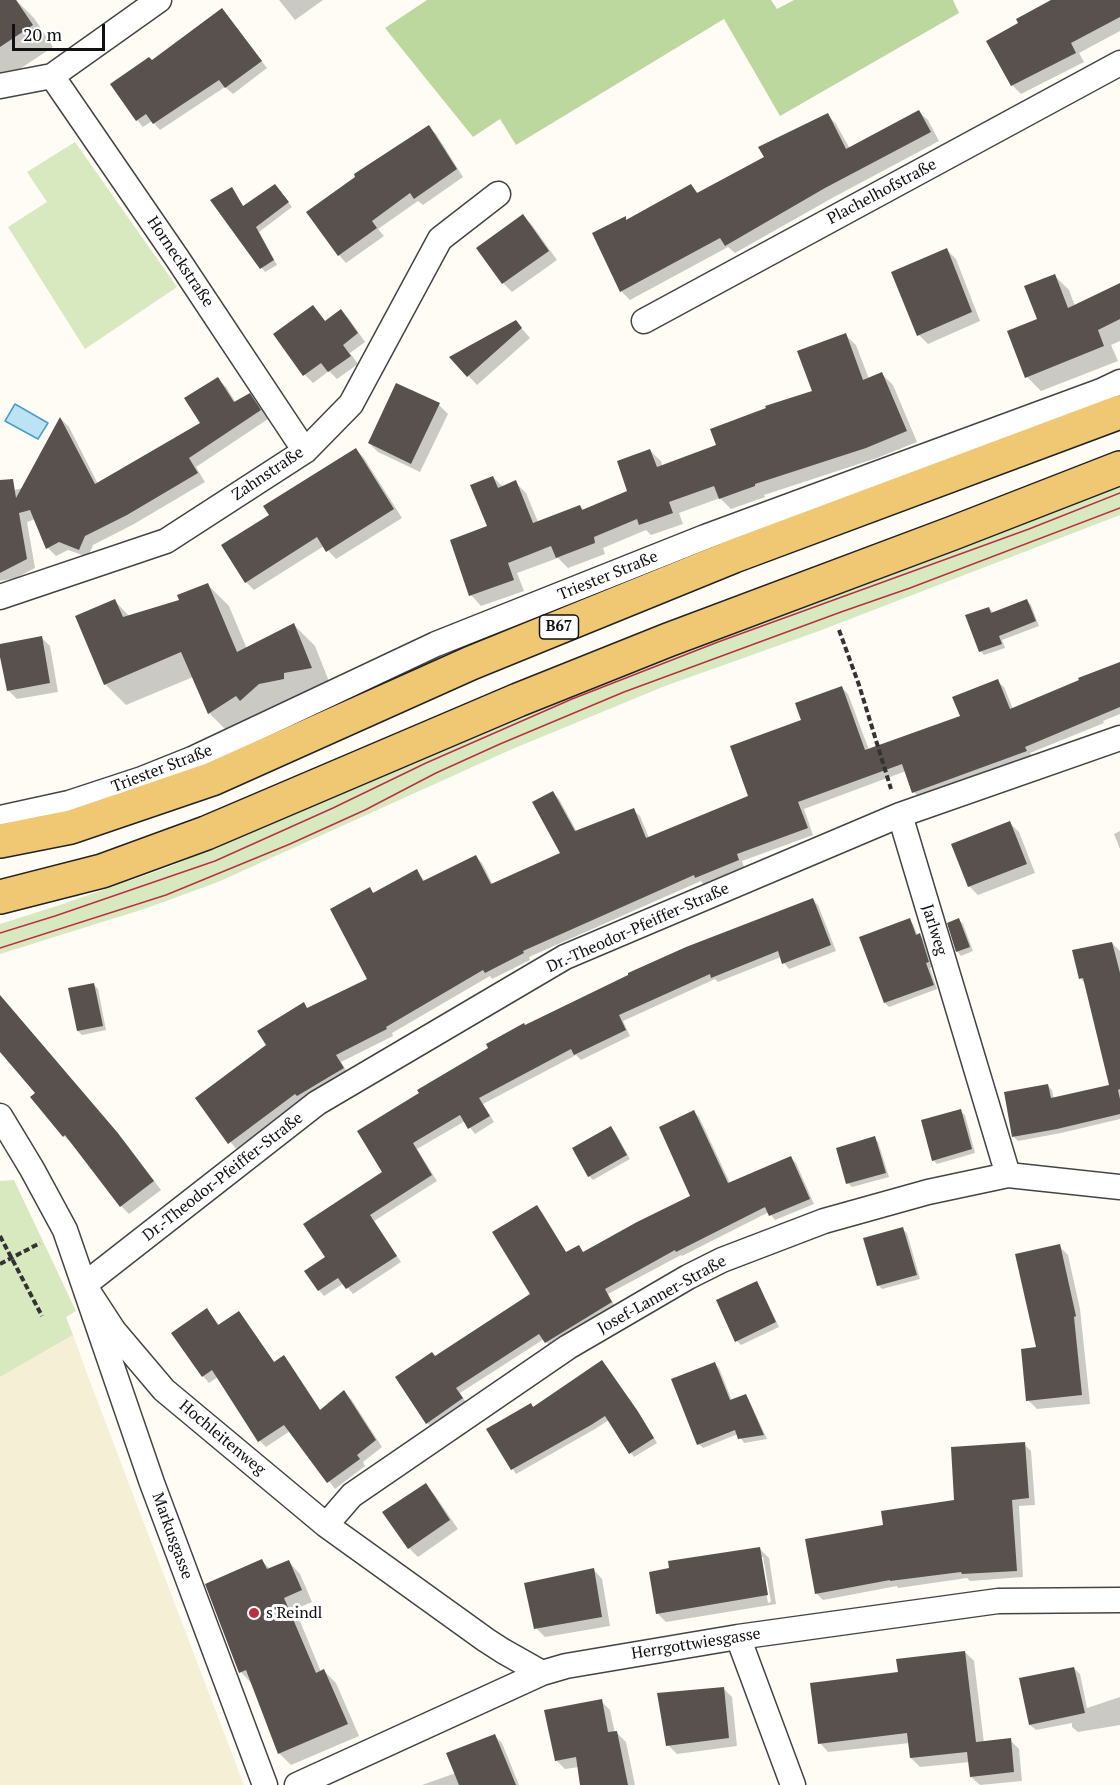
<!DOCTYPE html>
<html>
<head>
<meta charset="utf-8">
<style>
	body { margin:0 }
	#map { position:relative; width:1120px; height:1785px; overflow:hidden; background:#fefcf5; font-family:"PT Serif",serif }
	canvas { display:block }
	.scale { position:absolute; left:12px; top:24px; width:93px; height:27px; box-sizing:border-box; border:3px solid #111; border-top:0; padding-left:8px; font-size:18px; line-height:21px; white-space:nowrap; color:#111; -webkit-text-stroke:4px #fff; paint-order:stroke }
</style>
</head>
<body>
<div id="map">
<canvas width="1120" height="1785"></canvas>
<div class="scale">20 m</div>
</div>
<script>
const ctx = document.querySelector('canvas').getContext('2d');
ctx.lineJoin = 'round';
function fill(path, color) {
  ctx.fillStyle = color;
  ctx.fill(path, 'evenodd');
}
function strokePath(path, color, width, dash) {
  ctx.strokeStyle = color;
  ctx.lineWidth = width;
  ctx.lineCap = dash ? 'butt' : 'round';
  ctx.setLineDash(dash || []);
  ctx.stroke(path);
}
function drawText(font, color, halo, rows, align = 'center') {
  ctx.font = font + ' "PT Serif",serif';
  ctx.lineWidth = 6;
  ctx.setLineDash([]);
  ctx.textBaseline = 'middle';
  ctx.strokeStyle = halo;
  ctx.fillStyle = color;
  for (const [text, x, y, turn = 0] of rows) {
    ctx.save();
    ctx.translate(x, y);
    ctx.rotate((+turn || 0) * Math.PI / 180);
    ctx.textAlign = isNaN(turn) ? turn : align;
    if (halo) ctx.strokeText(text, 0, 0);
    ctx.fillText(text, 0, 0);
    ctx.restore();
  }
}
fill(new Path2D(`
	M73 1335 89 1379 244 1785H0V1377Z`), '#f4efd5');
fill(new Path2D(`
	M75 142 177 287 85 349 8 227 47 202 27 172Z
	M1120 479V515L819 631 665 686 510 750 218 882 147 908 0 954V924L57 906 166 868 274 823 500 719Z
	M14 1180 76 1311 66 1317 73 1335 0 1377V1181Z`), '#d8e8bf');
fill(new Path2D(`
	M427 0H771L777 9 794 0H953L959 13 780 116 724 19 516 145 500 119 473 137 385 28Z`), '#bdd89f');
const water = new Path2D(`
	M15 404 48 423 38 439 5 421Z`);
fill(water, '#bce3f3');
strokePath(water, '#479ec6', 1.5);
fill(new Path2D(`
	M7 0H16L34 18 53 47 0 82V5Z
	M279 0H323L295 20Z
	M1050 0H1120V31L1079 53 1084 62 1021 94 1012 85 1020 24 1051 2Z
	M222 10 267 68 233 94 225 87 160 130 152 121 143 127 137 120 152 62Z
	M919 112 928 120 939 141 834 197 735 253 728 247 630 300 621 291 625 218 628 221 691 186 699 194 766 158 828 115 836 124 850 149Z
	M429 127 436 134 463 177 423 205 418 201 378 229 384 236 346 263 339 255Z
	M232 189 244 207 279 190 292 207 259 232 277 265 265 272 212 201Z
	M523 216 532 225 557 260 512 292 503 283Z
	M947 250 956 259 980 321 928 344 919 335Z
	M1055 276 1069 290 1075 306 1120 285V341L1111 345 1118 361 1041 391 1027 377 1038 320Z
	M313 307 326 322 341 311 349 319 365 342 350 353 358 364 337 379 329 371 313 383 305 375 275 335Z
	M516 322 530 338 477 385 451 357Z
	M845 335 856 345 869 379 882 374 893 385 917 442 877 458 764 495 765 497 731 509 720 498 679 513 683 524 651 535 646 530 603 548 605 554 568 568 558 558 517 573 524 591 481 606 471 595 489 527 493 477 503 487 515 482 526 493 538 522 580 506 584 510 629 492 650 451 661 461 662 466 717 446 814 392Z
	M218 379 226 387 236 403 249 395 258 404 268 419 196 467 205 482 134 524 93 545 88 557 68 550 56 556 48 548 35 519 27 522 35 568 16 578 0 581V493L23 488 61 419 69 427 98 484 202 423Z
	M439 405 448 414 420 472 378 452 369 443Z
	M356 450 364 458 402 518 336 559 324 546 254 590 246 582 271 515Z
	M208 585 229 606 247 649 294 625 315 646 332 689 231 735 210 714 193 677 126 705 105 684 114 600 130 617 181 601Z
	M1027 601 1031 605 1039 626 1002 640 1005 648 984 655 980 651 989 608 993 612Z
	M41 637 50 646 58 692 17 699 8 690 0 645Z
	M1120 664V714L1103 721 1104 723 1030 753 1032 758 920 799 914 792 906 771 804 809 813 835 742 861 744 867 703 884 701 881 529 957 530 960 492 979 490 976 392 1033 393 1036 341 1062 349 1075 302 1100 236 1149 197 1098 267 1046 308 1009 369 979V889L374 894 416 871 425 881 476 857 482 863 493 885 562 854 552 792 559 799 577 832 633 810 640 816 649 838 750 797 803 721 842 688 848 694 869 750 962 717 997 681 1004 687 1013 709Z
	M1010 823 1019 832 1035 873 978 895 969 886Z
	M1120 831V849L1114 834Z
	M813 900 818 905 836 951 789 969 784 963 781 957 718 982 715 979 623 1021 630 1036 581 1060 576 1055 483 1104 494 1122 475 1134 465 1121 417 1149 437 1181 374 1221 401 1262 353 1294 344 1283 324 1296 319 1290 306 1272 327 1258 384 1172 525 1027Z
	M909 920 913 924 918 936 920 935 924 939 933 966 930 968 937 989 889 1007 885 1003Z
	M959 920 963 924 973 951 961 956 957 951Z
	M1112 943 1120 951V1058L1086 984 1081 979Z
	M94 985 98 989 106 1030 82 1035 78 1031Z
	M18 1017 125 1142 161 1190 129 1214 121 1206 73 1143 72 1144 64 1136 32 1097 37 1093 0 1050V1018Z
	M1116 1085 1120 1089V1119L1061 1133 1018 1141 1014 1137 1048 1086 1052 1090 1054 1099Z
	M960 1111 965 1115 975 1153 937 1164 933 1160Z
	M694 1112 699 1117 730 1183 791 1158 796 1163 814 1204 775 1220 769 1212 682 1256 681 1255 608 1294 616 1308 551 1347 544 1339 460 1393 467 1404 432 1427 427 1423 436 1358 532 1295 537 1207 542 1212 567 1254 578 1247 584 1253 692 1196Z
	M611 1128 615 1132 630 1159 593 1180 589 1176Z
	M874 1138 878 1142 889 1177 852 1187 848 1183Z
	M902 1229 907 1233 920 1279 882 1289 878 1285Z
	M1059 1246 1068 1255 1080 1309 1090 1404 1037 1409 1028 1400Z
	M756 1283 760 1287 779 1327 741 1345 737 1341Z
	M207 1310 220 1326 239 1313 245 1320 275 1363 284 1357 290 1364 321 1411 344 1392 351 1399 382 1447 363 1462 365 1466 335 1489 290 1431 266 1447 260 1441 218 1377 209 1383 203 1376Z
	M602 1362 641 1416 657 1443 634 1457 609 1420 595 1429 516 1474 488 1430 531 1404 534 1408Z
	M715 1364 719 1368 732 1401 745 1396 749 1400 767 1439 744 1443 738 1434 703 1448 699 1444Z
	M1024 1444 1031 1451 1035 1505 1019 1506 1023 1577 970 1581 967 1578 898 1588 897 1586 823 1600 816 1593 884 1526 956 1502Z
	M425 1485 434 1494 458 1529 418 1557 409 1548 384 1513Z
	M760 1549 769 1558 776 1604 666 1622 657 1613ZM760 1557H763L771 1602 768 1603Z
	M262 1561 270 1569 289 1562 300 1574 312 1602 295 1609 321 1672 324 1671 336 1683 359 1736 291 1765 279 1753 252 1684 241 1672Z
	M594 1570 602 1579 610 1626 545 1637 536 1628Z
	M965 1652 974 1661 984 1743 1010 1740 1019 1749 1022 1781 980 1785 971 1777 970 1762 920 1767 911 1758 910 1743 828 1752 820 1743 900 1673Z
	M1074 1668 1080 1674 1087 1708 1120 1697V1725L1078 1732 1072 1727V1723L1036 1730 1030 1725Z
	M723 1688 732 1697 737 1746 677 1754 668 1745Z
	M601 1701 610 1710 615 1733H617L626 1742 635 1785H582L579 1767 565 1769 556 1760Z
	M495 1736 502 1743 519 1785H422L456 1773Z`), '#0003');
fill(new Path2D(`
	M0 0H16L33 25 0 47Z
	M1051 0H1120V17L1071 43 1076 53 1011 86 986 41 1018 23 1016 19Z
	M222 8 262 61 225 88 219 80 153 124 146 114 136 121 110 84 149 57 152 60Z
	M919 110 931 132 825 188 725 246 720 238 620 292 592 233 626 216V220L691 184 697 193 764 157 758 147 828 113 846 149Z
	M429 125 457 169 414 199 410 193 372 221 377 228 338 256 306 212 355 177 354 174Z
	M275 184 289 202 256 227 274 260 260 269 210 200 232 187 243 206Z
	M523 214 549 251 502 284 476 248Z
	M947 248 972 312 917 336 891 272Z
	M1055 274 1068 308 1120 283V319L1098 330 1104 346 1025 378 1007 331 1037 319 1024 286Z
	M313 305 325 321 341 309 358 333 343 345 351 356 328 372 321 363 303 376 273 334Z
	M516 320 522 328 467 377 449 357Z
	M846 333 863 380 882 372 907 431 866 448 755 484V486L719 499 714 486 669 502 673 513 639 525 637 519 594 537 595 543 556 558 551 546 508 563 514 580 469 596 450 540 487 526 470 485 493 476 498 488 516 480 533 523 580 505 582 510 627 491 617 461 650 449 657 467 716 445 710 429 766 408 765 406 812 391 797 351Z
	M218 377 234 402 250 393 261 410 189 458 198 473 127 515 85 536 79 550 59 542 46 549 30 510 19 513 27 559 0 573V480L13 479 16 498 60 417 95 484 200 423 184 398Z
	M396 383 440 403 411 464 368 443Z
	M356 448 394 509 326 552 317 537 245 583 221 545 269 515 263 506Z
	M208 583 237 652 294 623 312 668 284 673V679L259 684 240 701 236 696 208 714 181 652 104 685 75 616 115 599 123 617 179 600 177 595Z
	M1027 599 1036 621 999 636 1002 644 979 652 965 615 989 607 991 613Z
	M42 636 50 683 7 691 0 657V644Z
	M1120 662V707L1025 747 1027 751 912 793 902 764 798 802 808 828 737 854 739 860 695 878 694 875 523 951 524 953 485 973 483 970 386 1027 387 1029 336 1055 344 1068 297 1096 295 1094 228 1144 195 1098 266 1045 257 1031 304 1002 307 1008 367 979 330 909 370 887 373 893 417 869 423 881 476 855 491 884 560 853 532 802 553 791 575 831 634 808 646 838 748 796 730 746 801 720 795 703 842 686 865 750 960 716 952 697 998 679 1010 709 1079 680 1078 678Z
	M1010 821 1027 864 968 887 951 844Z
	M813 898 831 945 782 964 778 951 711 978 710 974 619 1015 626 1030 574 1055 571 1049 479 1098 490 1116 468 1129 460 1115 413 1143 432 1175 370 1215 397 1256 346 1289 338 1278 318 1291 304 1271 325 1257 303 1224 382 1172 357 1131 419 1093 417 1090 488 1048 486 1044 524 1023 525 1025 628 975V973L686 947Z
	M910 918 916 935 920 933 929 962 926 963 934 985 884 1003 859 937Z
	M959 918 970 947 956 952 947 923Z
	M1112 942 1120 973V1089L1118 1090 1120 1099V1114L1057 1129 1012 1137 1004 1092 1048 1084 1051 1098 1109 1085 1083 978 1079 979 1072 950Z
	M94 983 103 1026 77 1031 68 988Z
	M0 995 117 1132 154 1181 120 1207 65 1135 63 1137 30 1097 35 1093 0 1052Z
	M961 1109 972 1149 932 1161 921 1120Z
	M694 1110 728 1183 791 1156 810 1199 769 1216 765 1207 676 1252 675 1250 605 1289 612 1302 545 1343 539 1334 456 1388 463 1398 426 1424 395 1377 432 1352 435 1356 530 1294 492 1232 537 1205 566 1252 579 1245 583 1252 637 1222 690 1196 659 1127Z
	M611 1126 627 1155 588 1177 572 1148Z
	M875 1136 886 1173 846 1184 836 1148Z
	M903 1227 917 1275 877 1286 863 1238Z
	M1060 1244 1076 1316 1074 1317 1082 1395 1026 1401 1021 1349 1036 1347 1015 1254Z
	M757 1281 776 1322 735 1342 716 1300Z
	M207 1308 218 1325 239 1311 274 1362 284 1355 320 1410 344 1390 376 1440 357 1455 360 1459 327 1483 284 1425 258 1442 212 1370 202 1377 171 1333Z
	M602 1360 637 1410 654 1438 629 1454 605 1416 591 1425 511 1470 486 1429 531 1403 533 1407Z
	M715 1362 730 1400 746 1394 764 1435 738 1439 735 1430 697 1445 671 1379Z
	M1025 1442 1029 1498 1012 1500 1017 1571 962 1574 961 1572 890 1581V1580L815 1594 805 1539 883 1525 881 1511 954 1500 951 1447Z
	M426 1483 450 1520 408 1549 382 1512Z
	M760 1547 768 1595 656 1614 649 1572 669 1568 668 1561Z
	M262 1559 267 1569 289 1560 302 1590 284 1598 316 1673 324 1669 348 1724 278 1754 246 1670 239 1673 205 1584Z
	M594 1568 602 1617 534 1629 524 1583Z
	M965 1651 976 1742 1011 1738 1014 1772 970 1777 967 1752 910 1758 907 1733 818 1744 810 1683 898 1672 896 1659Z
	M1074 1667 1085 1713 1029 1725 1019 1678Z
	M724 1687 729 1738 666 1746 657 1693Z
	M602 1699 608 1732 617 1731 628 1785H580L576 1757 555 1761 544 1710Z
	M495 1734 516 1785H459L446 1753Z`), '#59514d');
const street = new Path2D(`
	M52 76 177 258 305 451
	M0 86 52 76 159 0
	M644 321 1120 63
	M0 597 166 541 305 451 351 404 440 239 498 194
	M900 815 1008 1175
	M0 818 69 803 142 779 192 759 436 644 705 537 1101 391 1120 382
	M0 1116 32 1169 65 1230 84 1285 114 1331 164 1390 326 1525 486 1640 503 1651 542 1673
	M326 1525 352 1495 568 1347 688 1277 722 1260 824 1221 928 1192 1008 1175 1120 1187
	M738 1637 793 1785
	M265 1785 152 1483 84 1285 317 1103 565 957 900 815 1120 738
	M297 1785 542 1673 566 1666 738 1637 998 1601 1120 1600`);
const primary = new Path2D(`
	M0 841 71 827 212 779 471 663 734 556 1120 412
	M0 897 102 871 206 833 518 700 668 640 953 533 1120 468`);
strokePath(street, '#444', 27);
strokePath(primary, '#222', 36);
strokePath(new Path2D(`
	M839 630 859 685 891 789
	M0 1236 42 1316
	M0 1264 40 1243`), '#333', 4, [6, 3]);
strokePath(street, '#fff', 24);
strokePath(primary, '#f0c873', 33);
strokePath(new Path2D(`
	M0 933 55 916 215 861 333 808 426 763 572 699 718 642 1029 529 1120 493
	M0 948 166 895 290 844 365 810 436 773 500 744 624 692 841 612 910 588 1120 508`), '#ba3041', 1.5);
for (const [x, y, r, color] of [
	[254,1613,6,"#ba3041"]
]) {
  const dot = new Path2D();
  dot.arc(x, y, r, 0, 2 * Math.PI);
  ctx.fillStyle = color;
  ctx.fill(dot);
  strokePath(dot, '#fff', 2);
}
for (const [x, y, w] of [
	[559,627,39]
]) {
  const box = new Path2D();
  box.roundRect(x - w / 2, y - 12, w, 24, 4.5);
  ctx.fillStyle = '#fff';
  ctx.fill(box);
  strokePath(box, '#111', 1.5);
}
drawText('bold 15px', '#111', null, [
	["B67",559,627]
]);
drawText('16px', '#111', '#fff', [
	["Plachelhofstraße",882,192,-28],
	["Horneckstraße",180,262,56],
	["Zahnstraße",268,474,-34],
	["Triester Straße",608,576,-22],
	["Triester Straße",162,769,-21],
	["Dr.-Theodor-Pfeiffer-Straße",638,928,-24],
	["Jarlweg",934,930,73],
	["Dr.-Theodor-Pfeiffer-Straße",223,1177,-38],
	["Josef-Lanner-Straße",662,1295,-29],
	["Hochleitenweg",222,1438,40],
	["Markusgasse",172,1536,70],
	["Herrgottwiesgasse",696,1644,-9]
]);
drawText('16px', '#111', '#fff', [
	["s'Reindl",266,1613]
], 'left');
</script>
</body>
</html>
